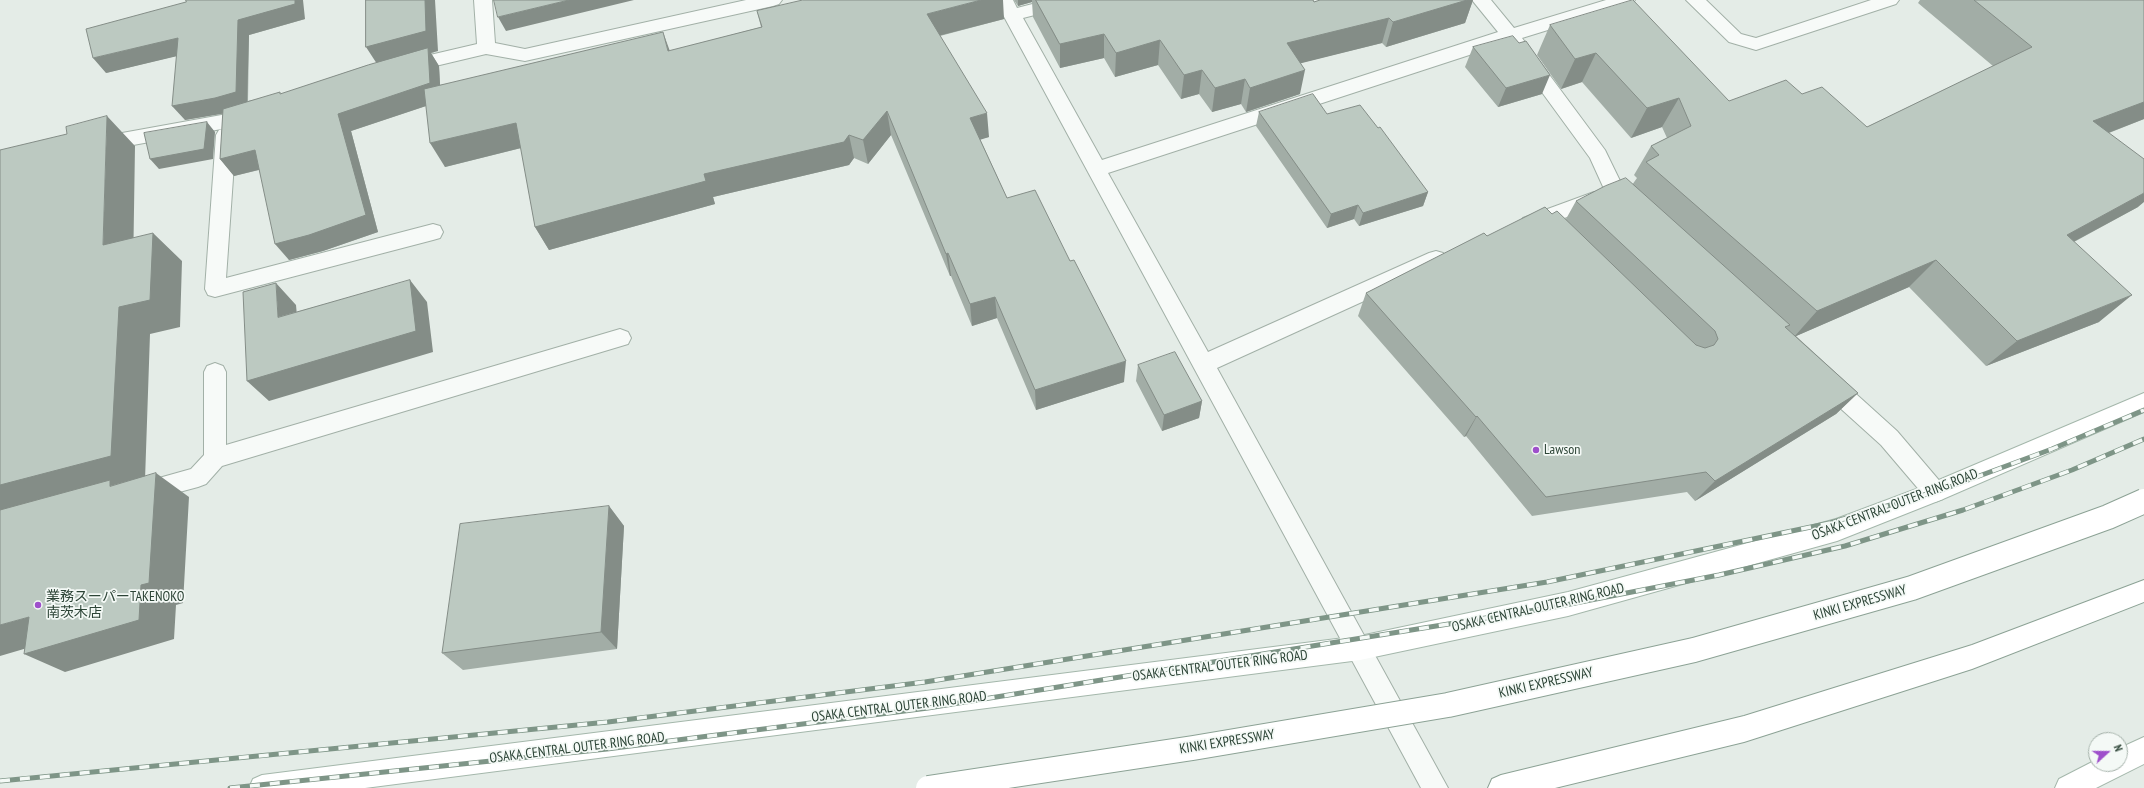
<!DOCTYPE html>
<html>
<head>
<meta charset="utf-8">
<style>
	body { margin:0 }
	#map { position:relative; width:2144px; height:788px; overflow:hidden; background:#e4ece7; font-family:"PT Sans Narrow",sans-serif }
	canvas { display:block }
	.north { position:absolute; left:2088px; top:732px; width:40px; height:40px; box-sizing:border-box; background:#f4f9f6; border:1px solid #a4b1a9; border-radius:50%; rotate:69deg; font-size:11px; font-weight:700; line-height:16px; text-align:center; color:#2c4436 }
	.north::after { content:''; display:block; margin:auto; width:14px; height:18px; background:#9e4fcb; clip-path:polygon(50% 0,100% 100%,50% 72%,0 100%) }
</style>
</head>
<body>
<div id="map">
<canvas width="2144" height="788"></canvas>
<div class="north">N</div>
</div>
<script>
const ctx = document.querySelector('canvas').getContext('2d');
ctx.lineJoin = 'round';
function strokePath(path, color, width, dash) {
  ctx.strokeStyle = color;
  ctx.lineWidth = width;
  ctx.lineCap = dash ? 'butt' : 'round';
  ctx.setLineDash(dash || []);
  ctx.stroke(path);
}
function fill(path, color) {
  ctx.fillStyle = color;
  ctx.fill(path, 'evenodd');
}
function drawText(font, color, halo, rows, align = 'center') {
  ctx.font = font + ' "PT Sans Narrow","Noto Sans JP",sans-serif';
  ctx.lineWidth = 3.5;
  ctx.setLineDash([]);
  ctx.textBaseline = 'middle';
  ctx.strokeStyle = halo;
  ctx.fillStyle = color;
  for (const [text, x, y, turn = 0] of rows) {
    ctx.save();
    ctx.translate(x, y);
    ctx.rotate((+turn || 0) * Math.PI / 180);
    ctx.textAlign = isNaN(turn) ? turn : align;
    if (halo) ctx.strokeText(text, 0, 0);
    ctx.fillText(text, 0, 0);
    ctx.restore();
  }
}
const street = new Path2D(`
	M474 0H492L495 43 525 49 746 0H782L779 4 773 6 525 61 486 54 406 73 400 72 397 67 400 62 477 44Z
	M995 0H1013L1017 8 1048 0H1081L1078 4 1023 18 1102 160 1498 32 1472 0H1491L1514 28 1606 0H1635L1632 4 1522 38 1605 150 1623 187 1637 200 1640 205 1637 210C1625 214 1619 207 1610 199L1608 202 1537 228 1530 231 1523 228 1520 223 1523 218 1594 192 1605 191 1590 158 1506 43 1108 173 1208 352 1429 253 1436 251 1443 253 1446 259 1443 265 1217 368 1448 788H1421Z
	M1686 0H1706L1741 34 1756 38 1871 0H1899L1896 4 1756 50 1729 42Z
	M250 107 257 109 259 114 257 119 227 128 100 151 93 149 90 144 93 139 100 137 227 114Z
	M226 128 233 130 236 135 226 278 433 224 440 226 443 232 440 238 433 240 215 297 208 295 205 289 216 135 219 130Z
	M620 329 628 332 631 338 628 344 222 466 206 484 198 487 142 502 134 499 130 492 134 485 191 469 204 455V372L207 366 215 363 223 366 226 372V445Z
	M1827 373 1835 375 1897 431 1943 485 1947 492 1943 499 1935 502 1927 499 1881 445 1819 389 1816 382 1819 375Z`);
const primary = new Path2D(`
	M2144 393V412L1943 499 1837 541 1568 616 1360 660 365 788H249L253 779 262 775 1360 636 1568 592 1836 519 1927 485Z
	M2144 737V764L2096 788H2055L2059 779 2096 760V764H2120V748Z`);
const highway = new Path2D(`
	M2144 580V602L1972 669 1744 742 1555 788H1488L1492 779 1501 775 1744 716 1972 645Z`);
strokePath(street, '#a2b0a7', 2);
strokePath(primary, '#a4b7ab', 2);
strokePath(highway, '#8ca295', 2);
fill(street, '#f7faf8');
fill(primary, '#fff');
fill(highway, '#fff');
const rail = new Path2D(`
	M0 781 608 722 925 682 1547 582 1830 523 1944 489 2052 449 2144 410
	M230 788 607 749 928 708 1560 606 1719 575 1845 546 1963 510 2072 470 2144 439`);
strokePath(rail, '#7e9587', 5);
strokePath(rail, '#f4f9f6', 3.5, [10]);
const highwayBridge = new Path2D(`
	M928 788 1193 748 1448 705 1694 650 1912 588 2108 517 2144 501`);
strokePath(highwayBridge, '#8ca295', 26, []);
strokePath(highwayBridge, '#fff', 24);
fill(new Path2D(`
	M1014 0H1313L1314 2 1320 0H1473L1465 23 1386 47 1382 43 1300 63V94L1246 112 1241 104 1212 112 1199 94 1181 99 1158 65 1115 77 1104 58 1060 68 1033 17 1032 2 1018 6Z
	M1920 0H2144V119L2109 133 2138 207 2074 242 2099 322 1986 366 1909 287 1796 336 1858 393 1836 414 1695 501 1687 492 1532 516 1466 436 1464 437 1358 316 1366 293 1487 236 1552 214 1566 219 1576 201 1632 185 1637 178 1634 175 1651 146 1667 138 1662 127 1631 138 1582 82 1561 89 1537 55 1550 25 1729 101 1802 94 1867 127 1993 66 1918 3Z
	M186 2 305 19 249 35 248 101 281 94 368 65 438 51 431 53 439 66 440 85 670 51 761 27 757 11 1004 19 940 36 989 137 980 139 1007 198 1124 382 1036 410 997 318 972 326 951 276H950L891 135 868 164 854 158 849 165 713 197 715 204 549 250 535 227 521 148 445 167 426 106 351 131 378 232 323 251 289 260 259 170 234 176 220 159 223 113 185 120 176 56 106 73Z
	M1519 43 1542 94 1498 107 1465 67 1473 47Z
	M1259 112 1327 114 1428 192 1423 206 1359 226 1354 219 1327 228 1256 126Z
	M1138 365 1202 401 1199 418 1162 431 1136 381Z
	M609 506 624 526 617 649 463 670 442 653Z`), '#a2ada6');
fill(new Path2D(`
	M295 0H303L305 19 249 35 247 106 227 113 185 120 172 106 238 20Z
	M425 0H435L438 51 431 53 439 66 441 101 351 131 378 232 323 251 289 260 275 244 338 114 379 67 366 47Z
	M569 0H634L506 31 498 17Z
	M981 0H1003L1004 19 930 38 927 14Z
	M1018 0H1032V2L1018 6Z
	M1467 0H1473L1465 23 1386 47 1393 22Z
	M1389 18 1382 43 1282 68 1287 43Z
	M663 32 672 57 668 51Z
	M1104 34V58L1060 68V44Z
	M178 38 190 53 106 73 93 58Z
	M1160 40 1158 65 1115 77 1116 53Z
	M1596 53 1582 82 1561 89 1575 59Z
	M1202 70 1199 94 1181 99 1184 75Z
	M1305 70 1300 94 1246 112 1250 88Z
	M1550 75 1542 94 1498 107 1506 88Z
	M1245 79 1241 104 1212 112 1215 88Z
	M1679 98 1662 127 1631 138 1647 108Z
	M2144 102V119L2064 150 2093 121Z
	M887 111 891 135 868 164 863 140Z
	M987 113 989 137 973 142 970 118Z
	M107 116 135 146 133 273 103 245Z
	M207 122 215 132 213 159 159 169 150 159Z
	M516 123 529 146 445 167 430 143Z
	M849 135 854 158 849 165 713 197 715 204 549 250 535 227 704 174Z
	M255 150 270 167 234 176 220 159Z
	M1428 192 1423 206 1359 226 1363 213Z
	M2144 193V202L2138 207 2036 262 2067 235Z
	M1358 205 1354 219 1327 228 1331 214Z
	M153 233 182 261 180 327 150 334 145 480 0 518V485Z
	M948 253 951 276H950L946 254Z
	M1936 260 1909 287 1794 337 1817 311Z
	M410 280 427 302 433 352 269 401 247 381Z
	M276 283 296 305 299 338 278 317Z
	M2132 295 2099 322 1986 366 2017 341Z
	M995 297 997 318 972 326 970 304Z
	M1126 361 1124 382 1036 410 1035 390Z
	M1858 393 1836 414 1695 501 1715 481Z
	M1202 401 1199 418 1162 431 1164 415Z
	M1477 416 1466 436 1464 437 1476 417Z
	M156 473 189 497 183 603 176 605 174 639 65 672 24 654 141 585Z
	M609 506 624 526 617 649 601 632Z
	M29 617 68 636 0 656V625Z`), '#848d87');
const building = new Path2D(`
	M186 0H295V4L238 20 236 92 215 98 172 106 178 38 93 58 86 29 186 2Z
	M366 0H425L426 31 366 47Z
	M494 0H569L498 17Z
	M803 0H981L927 14 987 113 970 118 1007 198 1035 190 1070 261 1074 260 1126 361 1035 390 995 297 970 304 948 253 946 254 887 111 863 140 849 135 844 142 704 174 706 181 535 227 516 123 430 143 424 89 663 32 668 51 762 27 757 11Z
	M1036 0H1313L1314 2 1320 0H1467L1393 22 1389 18 1287 43 1305 70 1250 88 1245 79 1215 88 1202 70 1184 75 1160 40 1116 53 1104 34 1060 44Z
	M1633 0 1729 101 1786 80 1802 94 1822 87 1867 127 2032 47 1974 0H2144V102L2093 121 2144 159V193L2067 235 2132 295 2017 341 1936 260 1817 311 1646 162 1659 155 1651 146 1691 126 1679 98 1647 108 1596 53 1575 59 1550 25Z
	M1513 36 1519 43 1526 41 1550 75 1506 88 1473 47Z
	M428 48 430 83 338 114 366 215 309 235 275 244 255 150 220 159 223 109 280 92V94L368 65Z
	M1313 94 1327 114 1360 105 1378 128 1380 127 1428 192 1363 213 1358 205 1331 214 1259 112Z
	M107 116 103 245 153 233 150 300 119 307 111 456 0 485V150L67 134 66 127Z
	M207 122 204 149 150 159 144 133Z
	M1626 178 1790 325 1785 327 1858 393 1715 481 1706 472 1546 497 1477 416 1476 417 1366 293 1484 233 1487 236 1545 207 1552 214 1557 211 1696 345 1705 348 1714 345 1718 339 1715 331 1576 201 1605 186Z
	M410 280 416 331 247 381 243 292 276 283 278 317Z
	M1175 352 1202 401 1164 415 1138 365Z
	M156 473 149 583 141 585 139 620 24 654 29 617 0 625V510L110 480V486Z
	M609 506 601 632 442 653 460 524Z`);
fill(building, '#bcc9c1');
strokePath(building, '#848d87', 1);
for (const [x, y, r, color] of [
	[1536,450,4,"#9e4fcb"],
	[38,605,4,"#9e4fcb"]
]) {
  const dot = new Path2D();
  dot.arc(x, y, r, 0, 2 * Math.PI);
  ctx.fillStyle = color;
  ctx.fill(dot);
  strokePath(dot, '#f4f9f6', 1.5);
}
drawText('14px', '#2c4436', '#f4f9f6', [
	["Lawson",1544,450],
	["業務スーパーTAKENOKO",46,597],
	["南茨木店",46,613]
], 'left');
drawText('14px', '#2c4436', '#f4f9f6', [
	["OSAKA CENTRAL OUTER RING ROAD",1895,505,-21],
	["KINKI EXPRESSWAY",1860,603,-16],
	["OSAKA CENTRAL OUTER RING ROAD",1538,608,-13],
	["OSAKA CENTRAL OUTER RING ROAD",1220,666,-7],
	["KINKI EXPRESSWAY",1546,683,-13],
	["OSAKA CENTRAL OUTER RING ROAD",899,707,-7],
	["KINKI EXPRESSWAY",1227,742,-9],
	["OSAKA CENTRAL OUTER RING ROAD",577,748,-7]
]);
</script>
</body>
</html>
